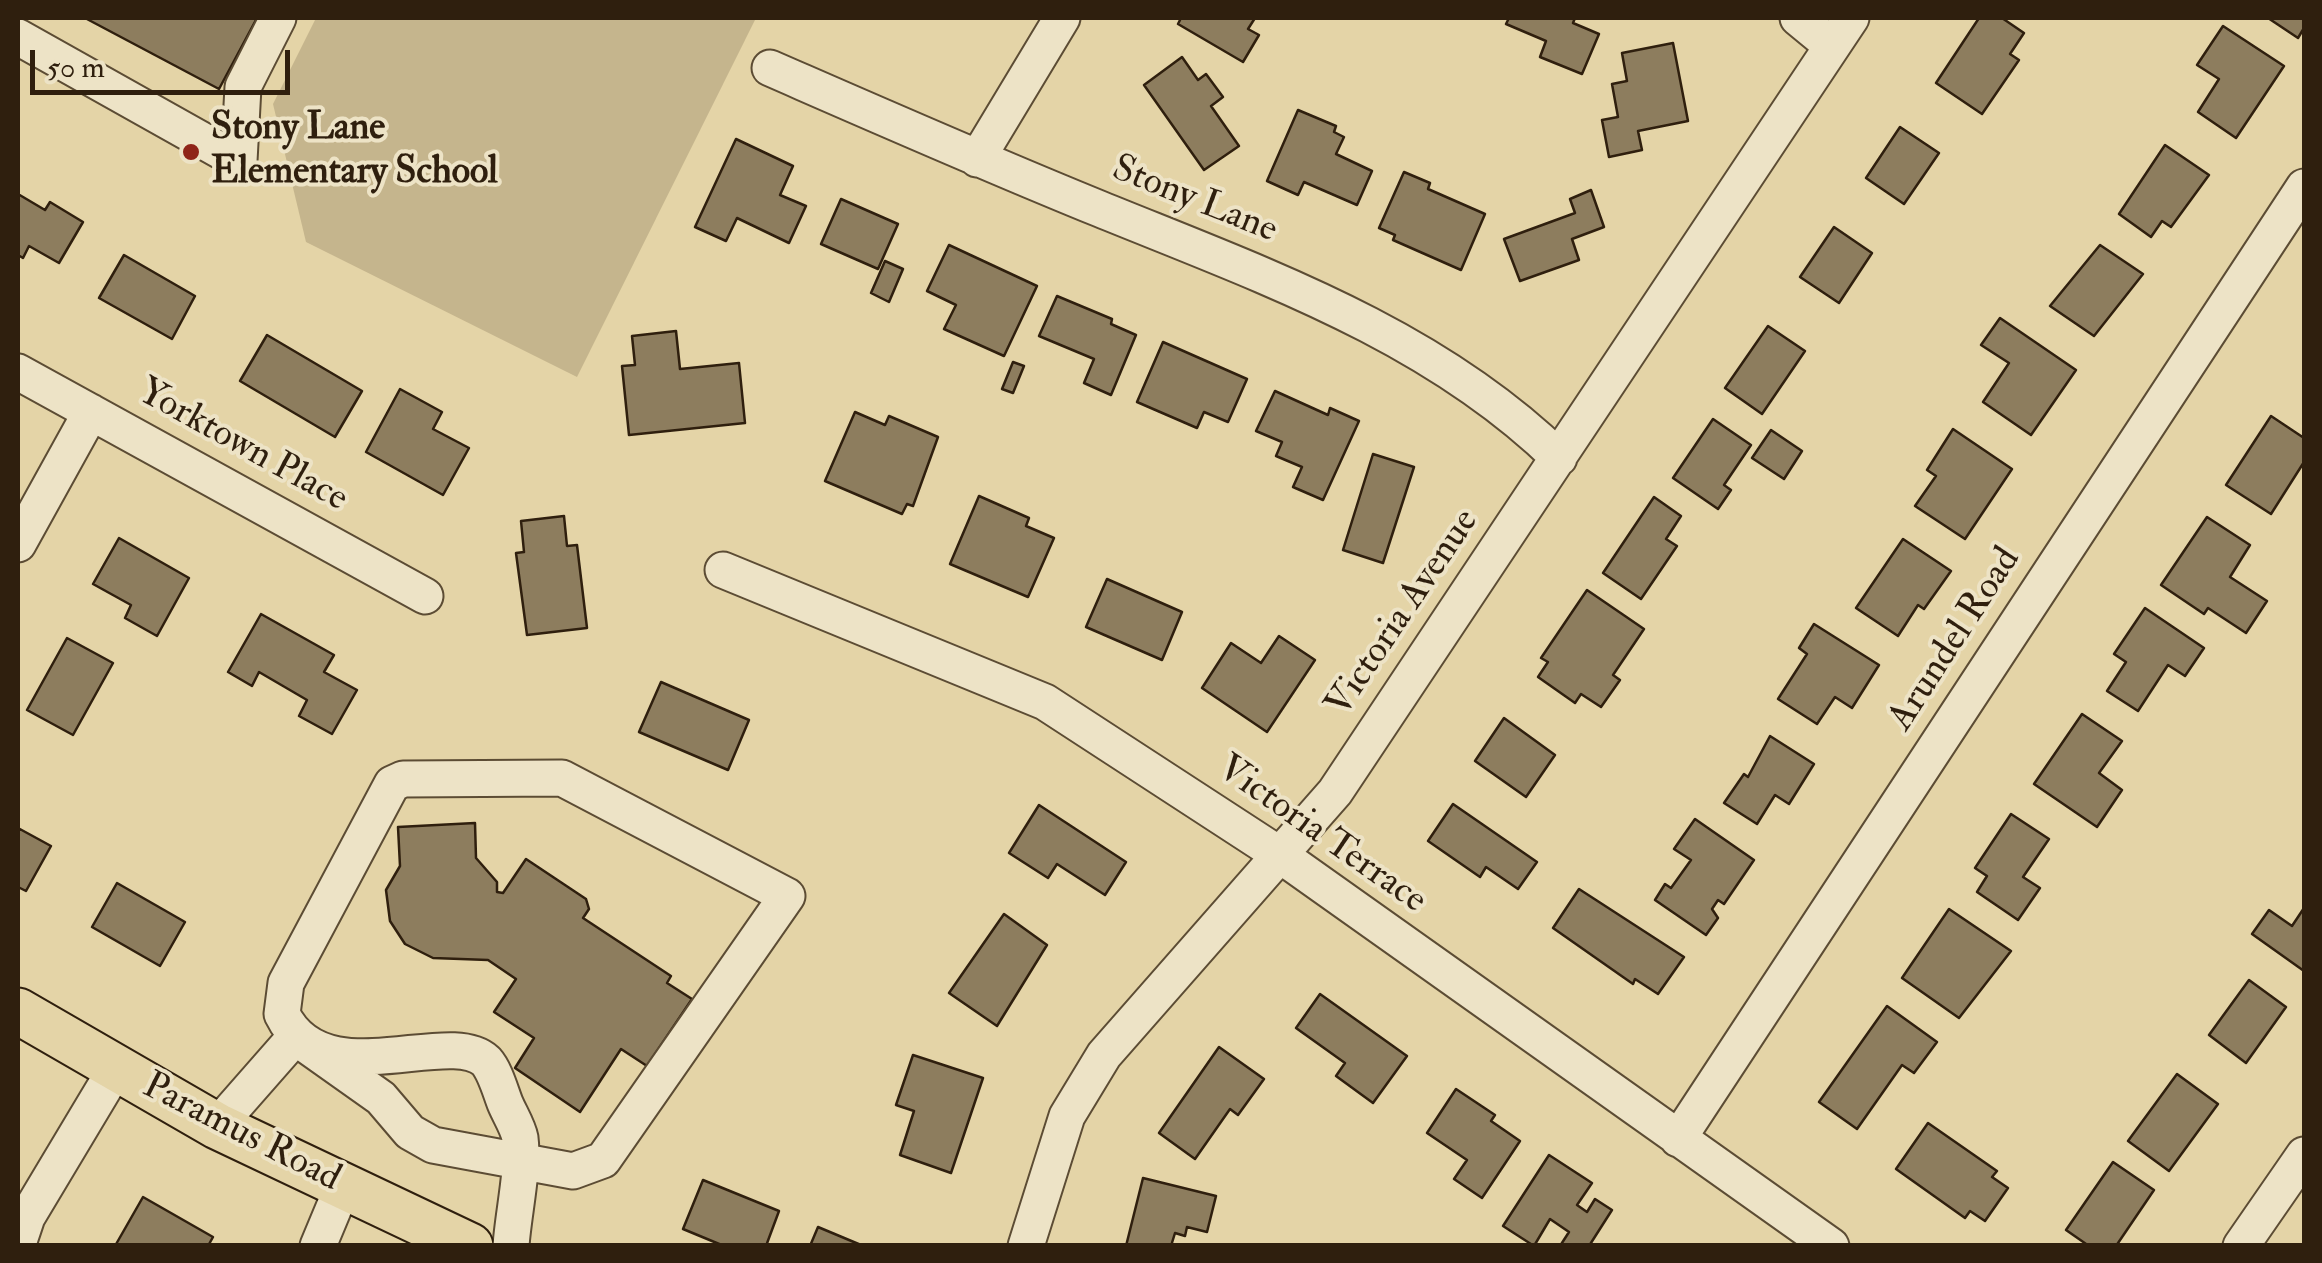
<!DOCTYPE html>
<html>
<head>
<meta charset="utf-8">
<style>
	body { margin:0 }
	#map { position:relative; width:2322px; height:1263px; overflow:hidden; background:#e4d4a7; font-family:"IM FELL Double Pica",serif }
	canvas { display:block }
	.frame { position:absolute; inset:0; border:20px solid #2f1f0e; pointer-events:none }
	.scale { position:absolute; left:30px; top:50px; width:260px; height:45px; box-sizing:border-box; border:5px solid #2f1f0e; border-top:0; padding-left:12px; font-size:30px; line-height:35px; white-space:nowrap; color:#2f1f0e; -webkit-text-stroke:8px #ede3c6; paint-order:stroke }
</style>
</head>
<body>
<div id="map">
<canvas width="2322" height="1263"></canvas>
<div class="frame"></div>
<div class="scale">50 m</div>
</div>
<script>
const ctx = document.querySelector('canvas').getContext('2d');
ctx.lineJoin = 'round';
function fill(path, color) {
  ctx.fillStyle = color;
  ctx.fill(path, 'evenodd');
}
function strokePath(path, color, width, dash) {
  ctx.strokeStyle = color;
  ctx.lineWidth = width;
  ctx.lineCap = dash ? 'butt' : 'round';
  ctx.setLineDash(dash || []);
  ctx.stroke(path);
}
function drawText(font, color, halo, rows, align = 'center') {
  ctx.font = font + ' "IM FELL Double Pica",serif';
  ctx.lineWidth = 8;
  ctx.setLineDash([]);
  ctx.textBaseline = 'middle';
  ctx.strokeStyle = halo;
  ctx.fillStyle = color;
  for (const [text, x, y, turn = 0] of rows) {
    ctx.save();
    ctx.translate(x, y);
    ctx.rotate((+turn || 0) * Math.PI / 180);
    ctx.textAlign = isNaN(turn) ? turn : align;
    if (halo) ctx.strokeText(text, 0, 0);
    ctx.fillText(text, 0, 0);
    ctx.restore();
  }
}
fill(new Path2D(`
	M316 18H756L577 377 306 242 273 104Z`), '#c5b58d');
const building = new Path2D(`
	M85 18H257L219 89Z
	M1181 18H1255L1248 29 1259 35 1243 62 1178 24Z
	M1509 18H1575L1573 23 1599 34 1582 74 1540 57 1546 41 1506 24Z
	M1979 18H2002L2024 33 2010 54 2019 60 1982 114 1936 83Z
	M2268 18H2304V28L2298 38Z
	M2223 26 2284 66 2236 138 2198 112 2219 79 2197 65Z
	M1673 43 1688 121 1638 131 1642 150 1609 157 1602 120 1618 117 1612 84 1627 81 1622 53Z
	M1182 57 1198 80 1206 74 1223 97 1211 106 1239 146 1204 170 1144 85Z
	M1298 110 1336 126 1334 132 1344 137 1336 154 1372 171 1357 205 1304 182 1298 195 1267 181Z
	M1900 127 1939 153 1904 204 1866 178Z
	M736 139 793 166 780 195 806 206 789 243 737 218 726 241 695 227Z
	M2165 145 2209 175 2171 227 2162 221 2151 237 2119 214Z
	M1404 172 1430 183 1428 189 1485 214 1461 270 1393 240 1395 235 1379 228Z
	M1591 190 1604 227 1572 239 1579 260 1520 281 1504 239 1575 213 1570 199Z
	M18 194 45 210 50 202 83 222 59 263 29 246 23 258 18 255Z
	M841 199 898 224 878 269 821 244Z
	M1834 227 1872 253 1839 303 1800 277Z
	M949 245 1037 286 1004 356 944 329 956 305 927 291Z
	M2100 245 2143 274 2094 336 2050 306Z
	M124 255 195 296 172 339 99 298Z
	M885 261 903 269 889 302 871 293Z
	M1057 296 1112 319 1111 324 1136 335 1111 395 1084 383 1094 359 1039 336Z
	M2000 318 2076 370 2031 435 1983 402 2009 363 1981 345Z
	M1768 326 1805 351 1762 414 1725 388Z
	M676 331 680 369 739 363 745 423 629 435 622 366 635 365 632 336Z
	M267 335 362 391 335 437 240 381Z
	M1163 342 1247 379 1228 422 1204 412 1197 428 1137 402Z
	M1013 362 1024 366 1013 393 1002 389Z
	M400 389 442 412 433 429 469 448 443 495 366 452Z
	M1275 391 1328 415 1330 408 1359 421 1323 500 1293 487 1302 467 1276 456 1282 442 1256 431Z
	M855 412 885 425 889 416 938 437 913 506 907 504 902 514 825 481Z
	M2271 416 2304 438V462L2271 514 2226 485Z
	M1713 419 1751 445 1724 485 1731 490 1718 509 1673 478Z
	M1953 429 2012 469 1965 539 1915 506 1936 476 1927 470Z
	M1771 430 1802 451 1784 479 1752 458Z
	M1373 454 1414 467 1383 563 1343 550Z
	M979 496 1029 518 1026 526 1054 538 1028 597 950 564Z
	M1654 497 1681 516 1666 539 1677 546 1641 599 1603 573Z
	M564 516 567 546 577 545 587 628 527 635 516 553 524 552 521 521Z
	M2207 517 2250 545 2230 577 2267 601 2246 633 2208 608 2204 614 2161 585Z
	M119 538 189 578 157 636 125 618 131 605 93 584Z
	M1903 539 1951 571 1924 609 1918 605 1898 636 1856 608Z
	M1107 579 1182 612 1162 660 1086 627Z
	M1587 590 1644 629 1613 675 1620 680 1601 707 1581 694 1575 703 1538 677 1548 662 1541 658Z
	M2145 608 2204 648 2185 676 2168 665 2138 711 2107 691 2126 662 2114 654Z
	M261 614 334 655 324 672 357 690 332 734 299 716 307 700 259 672 252 686 228 672Z
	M1814 624 1879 665 1852 708 1835 697 1817 724 1778 699 1807 654 1799 648Z
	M1279 636 1315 660 1267 732 1202 688 1231 643 1261 663Z
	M67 638 113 663 73 735 27 710Z
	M661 682 749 720 728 770 639 732Z
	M2082 714 2122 741 2099 773 2122 790 2097 827 2034 784Z
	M1504 718 1555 755 1526 797 1475 761Z
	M1770 736 1814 764 1789 804 1775 795 1757 824 1724 803 1744 774 1748 777Z
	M1453 804 1537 862 1518 889 1486 867 1480 877 1428 841Z
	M1039 805 1126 862 1105 895 1057 864 1048 878 1009 853Z
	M2011 814 2049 839 2023 877 2040 888 2018 920 1977 892 1987 876 1975 868Z
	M1695 819 1754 860 1724 904 1718 900 1712 909 1718 918 1706 935 1655 900 1665 884 1671 888 1691 860 1674 849Z
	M475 823 476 858 497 882V892L503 893 526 859 586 899 589 909 583 918 671 976 667 983 692 999 647 1066 621 1049 580 1112 515 1068 534 1038 494 1012 516 979 488 960 433 958 405 944 390 921 386 890 400 866 398 827Z
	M18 828 51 846 26 891 18 887Z
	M117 883 185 922 160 966 92 927Z
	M1579 889 1684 957 1658 994 1635 979 1633 984 1553 928Z
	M2304 908V971L2252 934 2269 910 2292 926Z
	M1949 909 2011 951 1959 1018 1902 978Z
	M1004 914 1047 945 997 1026 949 993Z
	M2249 980 2286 1007 2246 1063 2209 1035Z
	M1320 994 1407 1056 1373 1103 1336 1076 1345 1063 1296 1028Z
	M1887 1006 1937 1042 1914 1073 1902 1065 1857 1129 1819 1102Z
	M1219 1047 1264 1079 1238 1115 1230 1109 1195 1159 1159 1133Z
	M913 1055 983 1078 951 1173 900 1155 914 1111 896 1105Z
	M2177 1074 2218 1104 2169 1171 2128 1141Z
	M1456 1089 1495 1115 1491 1121 1520 1141 1482 1198 1454 1179 1467 1160 1427 1133Z
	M1928 1123 1997 1171 1992 1177 2008 1188 1985 1221 1970 1211 1965 1218 1896 1169Z
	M1549 1155 1592 1183 1577 1205 1587 1212 1595 1199 1612 1210 1589 1246H1560L1569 1232 1550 1219 1534 1246 1503 1226Z
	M2113 1162 2154 1190 2116 1246H2089L2066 1230Z
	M1143 1178 1216 1196 1207 1232 1187 1227 1185 1236 1175 1233 1171 1246H1126Z
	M703 1180 779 1211 766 1246H724L683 1229Z
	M143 1197 213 1237 208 1246H115Z
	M818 1227 861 1245V1246H810Z`);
fill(building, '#8d7d5e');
strokePath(building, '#2f1f0e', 2.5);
const minor = new Path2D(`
	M1798 18 1832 46
	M18 37 239 161 243 87 278 18
	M770 68C880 116 989 164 1100 209 1262 275 1432 334 1559 458
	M977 159 1062 18
	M18 372 425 596
	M18 544 91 412
	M723 570 1045 702 1280 855 1831 1246
	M302 1042 381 1098 410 1132 433 1145 573 1171 603 1160 787 896 562 778 403 779 392 784 286 983 282 1014C323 1098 448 1026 486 1061 495 1071 500 1090 505 1103 509 1113 518 1127 520 1138 524 1167 513 1215 511 1246
	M217 1126 296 1036
	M1678 1139 2304 187
	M18 1244 27 1217 115 1070
	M318 1246 343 1186
	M1026 1246 1067 1116 1104 1055 1335 792 1851 18
	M2241 1246 2304 1155`);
const major = new Path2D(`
	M18 1011 217 1126 470 1246`);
strokePath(minor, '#5c4c34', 39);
strokePath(major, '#2f1f0e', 49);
strokePath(minor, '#ede3c6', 35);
strokePath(major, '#e4d4a7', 45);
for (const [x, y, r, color] of [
	[191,152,10,"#8f2418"]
]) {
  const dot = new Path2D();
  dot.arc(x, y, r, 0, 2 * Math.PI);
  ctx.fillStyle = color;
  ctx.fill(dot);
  strokePath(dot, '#ede3c6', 4);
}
drawText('bold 38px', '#2f1f0e', '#ede3c6', [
	["Stony Lane",211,130],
	["Elementary School",211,174]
], 'left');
drawText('38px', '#2f1f0e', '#ede3c6', [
	["Stony Lane",1194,201,22],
	["Yorktown Place",242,447,29],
	["Victoria Avenue",1404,614,-56],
	["Arundel Road",1956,640,-57],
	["Victoria Terrace",1321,836,35],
	["Paramus Road",241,1134,27]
]);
</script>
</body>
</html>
